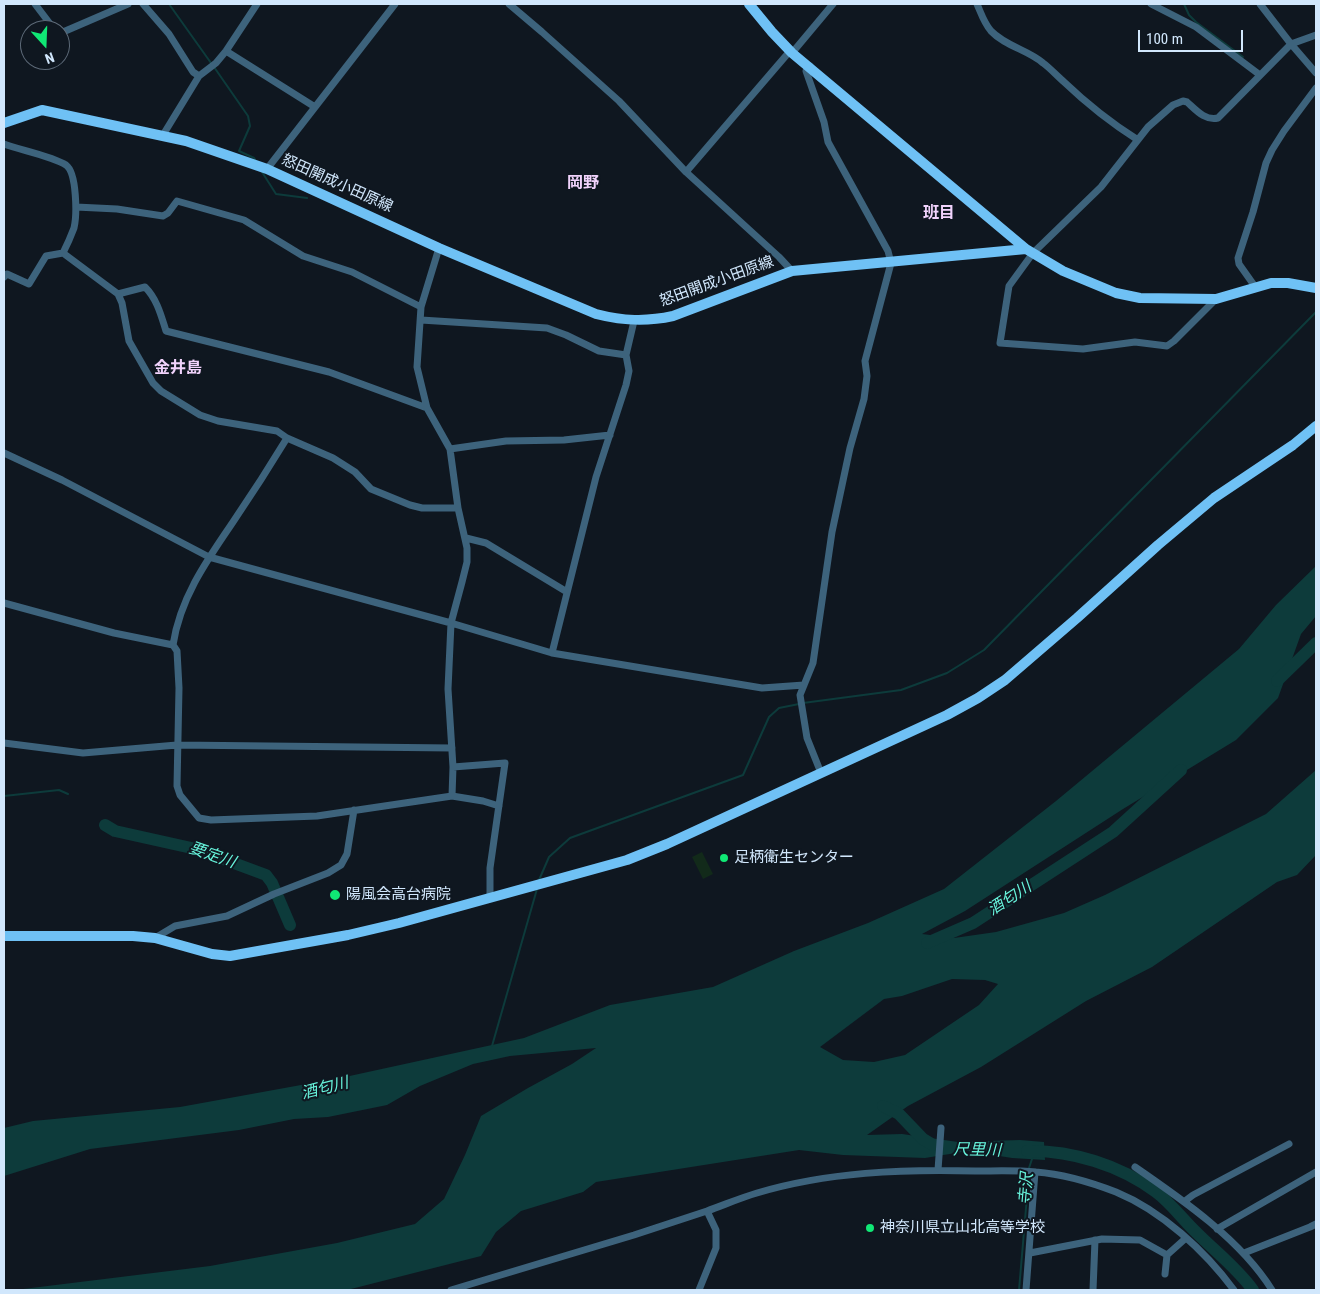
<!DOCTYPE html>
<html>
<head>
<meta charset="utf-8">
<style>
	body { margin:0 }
	#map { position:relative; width:1320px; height:1294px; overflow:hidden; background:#0f1720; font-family:"Roboto Condensed",sans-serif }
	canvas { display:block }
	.frame { position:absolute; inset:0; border:5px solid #d1e7fc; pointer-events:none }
	.north { position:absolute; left:20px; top:20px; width:50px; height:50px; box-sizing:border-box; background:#0f1720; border:1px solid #5d6a78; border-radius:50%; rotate:160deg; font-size:14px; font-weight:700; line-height:20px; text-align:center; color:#d1e7fc }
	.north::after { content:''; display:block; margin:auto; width:18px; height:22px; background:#10e875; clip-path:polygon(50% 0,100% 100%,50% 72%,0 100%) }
	.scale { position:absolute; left:1138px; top:30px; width:105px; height:22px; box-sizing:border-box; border:2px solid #d1e7fc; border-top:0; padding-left:6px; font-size:15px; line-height:18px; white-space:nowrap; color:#d1e7fc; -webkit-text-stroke:4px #0f1720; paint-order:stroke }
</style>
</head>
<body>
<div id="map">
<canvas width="1320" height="1294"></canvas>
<div class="frame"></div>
<div class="north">N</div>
<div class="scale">100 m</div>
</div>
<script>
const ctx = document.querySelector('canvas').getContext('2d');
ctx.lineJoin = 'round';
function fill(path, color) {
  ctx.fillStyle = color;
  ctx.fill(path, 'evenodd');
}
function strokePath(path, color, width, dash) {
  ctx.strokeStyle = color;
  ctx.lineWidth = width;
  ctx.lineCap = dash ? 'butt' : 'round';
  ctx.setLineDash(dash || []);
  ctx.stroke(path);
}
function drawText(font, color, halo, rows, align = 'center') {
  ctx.font = font + ' "Roboto Condensed","Noto Sans JP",sans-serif';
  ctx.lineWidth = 4;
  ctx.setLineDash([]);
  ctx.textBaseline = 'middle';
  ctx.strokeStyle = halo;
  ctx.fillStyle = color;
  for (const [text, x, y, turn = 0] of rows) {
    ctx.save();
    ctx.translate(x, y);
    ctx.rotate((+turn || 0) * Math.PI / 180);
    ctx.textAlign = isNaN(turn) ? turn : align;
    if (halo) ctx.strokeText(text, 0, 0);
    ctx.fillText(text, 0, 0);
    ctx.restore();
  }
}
fill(new Path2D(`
	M702 852 713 874 703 879 692 857Z`), '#122a1a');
fill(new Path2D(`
	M1316 566V616L1301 634 1278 698 1236 740 1123 809 965 911 922 934 954 938 996 932 1064 913 1105 895 1266 814 1316 770V855L1297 875 1277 882 1152 967 1086 1001 981 1067 908 1106 867 1135 902 1134 958 1142 1020 1140 1044 1142 1045 1160 1012 1158 968 1151 925 1158 843 1155 799 1150 596 1182 583 1192 521 1211 496 1232 481 1256 347 1290H15L210 1266 337 1243 415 1224 444 1199 465 1155 481 1116 528 1088 572 1064 596 1048 510 1056 473 1064 420 1086 387 1105 328 1117 294 1119 239 1130 90 1149 4 1176V1128L33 1121 180 1107 345 1077 524 1038 610 1005 713 987 794 951 868 923 944 889 1056 801 1239 649 1276 605ZM952 979 985 980 998 984 979 1005 905 1055 874 1062 843 1060 820 1047 884 999 902 996Z`), '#0d3b3b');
strokePath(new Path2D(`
	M169 4 211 63
	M1184 4 1189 15 1196 22 1243 57
	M214 67 248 116 250 126 239 151 254 158 256 161
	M262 172 276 194 307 198
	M803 703 901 690 947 673 984 650 1316 312
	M4 796 59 790 68 794
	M539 880 549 857 570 838 743 775 769 717 779 708 799 704
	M492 1046 537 889
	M1029 1168 1032 1159
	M1019 1290 1029 1173`), '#0d3b3b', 2);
strokePath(new Path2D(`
	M1277 681 1316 643
	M105 825 115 831 196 849 266 875 272 883 290 925
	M927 943 973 923 1113 832 1181 770
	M883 1106 899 1114 923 1139 933 1145
	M1027 1151C1071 1150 1120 1165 1156 1192 1171 1203 1183 1220 1197 1233 1216 1252 1237 1268 1253 1290`), '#0d3b3b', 12);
strokePath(new Path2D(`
	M35 4 54 29 58 30
	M143 4 169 34 193 72 199 76
	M509 4 542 32 619 101 686 172 779 257 792 271
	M977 4C981 13 984 23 991 31 1005 46 1028 50 1043 63 1050 68 1056 75 1063 81 1086 103 1111 123 1138 140
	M1151 4 1196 27 1260 75
	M1260 4 1291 44 1316 73
	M60 31 63 32 128 4
	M226 51 315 107
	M792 53 833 4
	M810 66 806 71 824 122 828 142 888 251 891 263 865 361 867 376 864 399 850 448 832 532 813 663 800 695 807 738 821 773
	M163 135 199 76 216 63 226 51 257 4
	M4 144C20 150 52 156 66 165 77 173 77 215 74 228 71 236 67 245 63 253
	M267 169 395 4
	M686 172 790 51
	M76 207 117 209 163 216 168 213 177 201 244 220 303 256 352 272 421 307
	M4 277 7 274 29 284 46 256 63 253 118 294 122 303 129 341 153 383 161 391 200 415 218 421 277 431 287 438 333 458 355 472 371 489 410 505 422 508H458
	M1256 288 1239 264 1238 258 1253 212 1266 163 1272 150 1284 131 1316 88
	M118 294 145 287C157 299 161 315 166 331L329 372 427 408
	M1216 299 1174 341 1167 346 1135 342 1083 349 1000 343 1009 286 1033 253 1101 187 1148 127 1173 105 1183 101 1187 102C1196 110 1205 121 1218 118L1291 44 1316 35
	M421 320 547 328 566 335 599 351 626 355
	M450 449 506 441 564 440 610 435
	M4 453 62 480 209 557 451 623 552 653 762 688 804 685
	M466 538 486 543 567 592
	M4 603 114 633 173 645 177 651 179 688 177 786 180 795 199 818 211 820 317 816 452 796 453 767 448 689 451 623 462 582 467 562V548L458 508 450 449 427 408 417 367 421 307 439 248
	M173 645C180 598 207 560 233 522 252 494 270 466 287 438
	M552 653 596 477 626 385 629 371 626 355 634 321
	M4 743 83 753 177 745 452 748
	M453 767 505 763 490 868V898
	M452 796 483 801 499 806
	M155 938 175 926 227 916 274 894 328 873 341 865 347 854 354 810
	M1135 1167C1183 1200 1241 1240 1272 1290
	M938 1170 941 1128
	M1185 1201 1193 1195 1289 1144
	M707 1211C724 1205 740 1198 757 1193 827 1172 903 1169 975 1171 995 1171 1016 1170 1036 1172 1063 1174 1090 1182 1116 1192 1162 1211 1205 1251 1234 1290
	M1217 1229 1316 1172
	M1030 1253 1102 1239 1140 1240 1167 1255
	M1244 1253 1310 1227 1316 1224
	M1165 1274 1167 1255 1186 1238
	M451 1290 634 1235 707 1211 716 1230V1248L699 1290
	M1026 1290 1035 1172
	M1093 1290 1095 1240`), '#3d637c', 7);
strokePath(new Path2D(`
	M749 4 772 32 792 53 1026 249
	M4 123 42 110 186 141 267 169 439 248 596 314C623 321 646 322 673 316L792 271 1026 249 1063 271 1116 293 1140 298 1216 299 1271 283H1288L1316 288
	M4 936H133L155 938 212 954 230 956 348 935 399 923 627 860 667 844 947 715 978 698 1005 680 1077 618 1158 545 1214 498 1293 445 1316 426`), '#6fc1f5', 10);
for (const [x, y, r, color] of [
	[724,858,5,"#10e875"],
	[335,895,6,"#10e875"],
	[870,1228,5,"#10e875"]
]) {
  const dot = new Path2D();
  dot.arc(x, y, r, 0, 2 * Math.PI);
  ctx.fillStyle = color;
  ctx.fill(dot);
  strokePath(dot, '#0f1720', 2);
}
drawText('15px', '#d1e7fc', '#0f1720', [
	["怒田開成小田原線",337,184,24],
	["怒田開成小田原線",717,282,-20]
]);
drawText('15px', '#d1e7fc', '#0f1720', [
	["足柄衛生センター",734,858],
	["陽風会高台病院",346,895],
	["神奈川県立山北高等学校",880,1228]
], 'left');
drawText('bold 16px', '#f1d3fc', '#0f1720', [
	["岡野",583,184],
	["班目",939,214],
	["金井島",178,369]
]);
drawText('italic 16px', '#67f4dc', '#0f1720', [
	["要定川",212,856,19],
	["酒匂川",1010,899,-33],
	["酒匂川",325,1089,-14],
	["尺里川",977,1151,1],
	["寺沢",1027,1189,-85]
]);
</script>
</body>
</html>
